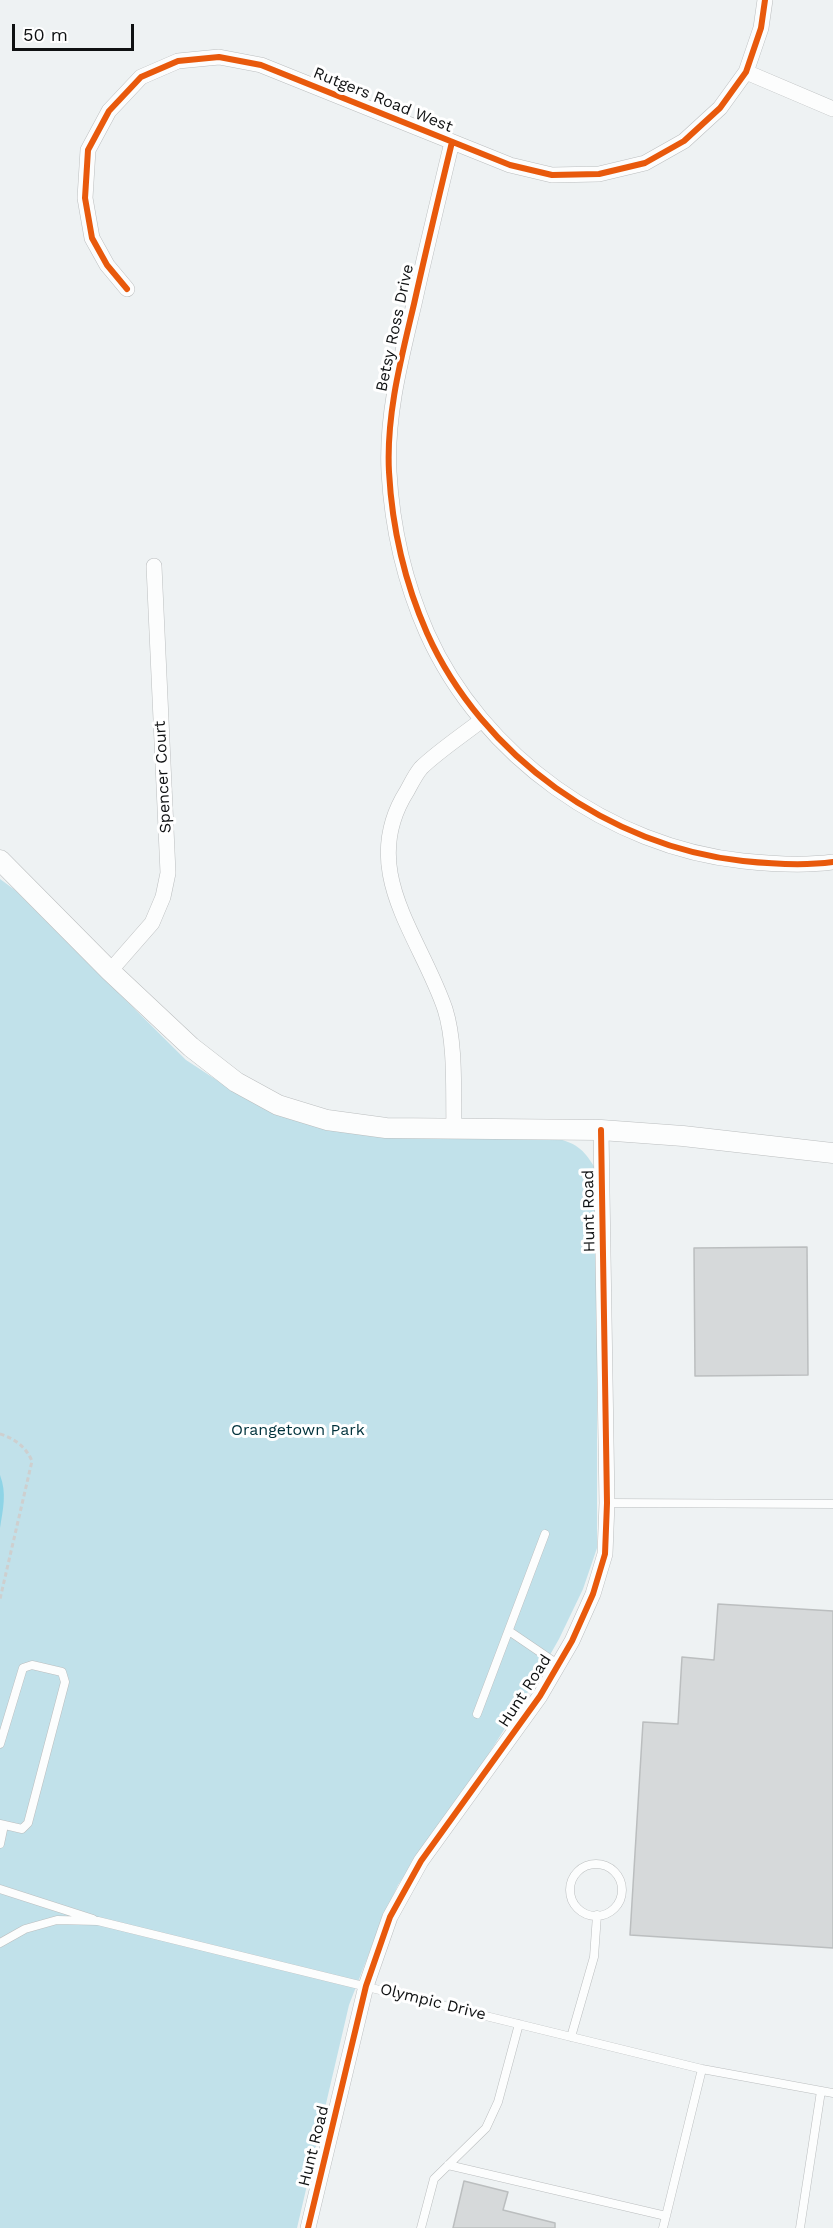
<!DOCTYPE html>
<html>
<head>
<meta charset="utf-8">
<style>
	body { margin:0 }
	#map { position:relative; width:833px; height:2228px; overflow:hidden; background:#eef2f3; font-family:"Work Sans",sans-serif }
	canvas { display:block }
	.scale { position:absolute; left:12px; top:24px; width:122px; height:27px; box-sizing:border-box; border:3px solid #0f1112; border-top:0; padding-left:8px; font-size:18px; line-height:21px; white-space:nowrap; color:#0f1112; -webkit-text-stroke:4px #fff; paint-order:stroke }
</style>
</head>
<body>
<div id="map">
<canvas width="833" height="2228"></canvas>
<div class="scale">50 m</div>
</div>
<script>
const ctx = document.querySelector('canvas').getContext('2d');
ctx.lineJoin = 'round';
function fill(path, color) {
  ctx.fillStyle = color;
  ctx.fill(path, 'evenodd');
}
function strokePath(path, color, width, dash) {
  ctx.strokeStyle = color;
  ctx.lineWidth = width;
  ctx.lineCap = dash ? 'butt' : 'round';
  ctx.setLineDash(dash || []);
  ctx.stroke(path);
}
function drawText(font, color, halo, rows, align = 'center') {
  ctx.font = font + ' "Work Sans",sans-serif';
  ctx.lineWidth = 6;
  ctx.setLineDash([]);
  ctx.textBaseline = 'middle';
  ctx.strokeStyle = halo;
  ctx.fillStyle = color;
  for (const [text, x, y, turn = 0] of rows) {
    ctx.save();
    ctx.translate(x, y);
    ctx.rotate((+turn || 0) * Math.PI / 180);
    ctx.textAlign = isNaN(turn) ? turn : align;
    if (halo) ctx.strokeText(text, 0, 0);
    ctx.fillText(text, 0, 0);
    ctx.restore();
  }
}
fill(new Path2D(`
	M0 879 15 890 186 1060 241 1096 316 1127 385 1137 555 1138C579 1144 584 1150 597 1171V1548L583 1589 559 1639 538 1676 483 1763 398 1885 380 1925 349 2005 297 2228H0Z`), '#c1e1ea');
fill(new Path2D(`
	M0 1475C7 1493 3 1509 0 1528Z`), '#8ed4e6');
const building = new Path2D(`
	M807 1247 808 1375 695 1376 694 1248Z
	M718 1604 833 1611V1948L630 1935 643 1722 678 1724 682 1657 714 1660Z
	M464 2181 508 2192 503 2210 555 2223V2228H453Z`);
fill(building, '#d6d9da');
strokePath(building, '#bbbebf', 1.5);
const service = new Path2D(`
	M607 1503 833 1504
	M509 1631 559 1665
	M477 1714 545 1534
	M0 1744 23 1668 32 1665 62 1672 65 1682 28 1823 22 1829 0 1824
	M0 1844 4 1825
	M570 1890a26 26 0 1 1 52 0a26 26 0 1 1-52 0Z
	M0 1889 93 1919
	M0 1943 25 1929 57 1920 98 1921 702 2069 833 2093
	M571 2037 594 1957 597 1915
	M448 2165 666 2216 663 2228
	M666 2216 702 2069
	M421 2228 434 2179 486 2128 498 2102 519 2024
	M800 2228 821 2091`);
const minor = new Path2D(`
	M746 72 833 109
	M452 142C439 196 426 250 414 304 401 359 386 415 389 472 392 526 405 583 427 633 482 756 610 847 743 861 772 864 804 866 833 862
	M127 289 107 265 92 238 85 198 88 150 109 111 141 77 178 61 219 57 261 65 510 165 552 175 599 174 645 163 684 141 720 108 746 72 761 28 765 0
	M110 971 152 923 163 897 168 873 154 566
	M454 1127C453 1091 456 1044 445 1009 420 935 357 870 407 791 411 784 415 775 421 768 436 753 464 734 482 720
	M308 2228 366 1986 390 1917 421 1861 540 1696 572 1641 593 1594 605 1554 607 1503 601 1130`);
const tertiary = new Path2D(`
	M0 860 110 971 191 1047 236 1082 278 1105 327 1120 386 1128 601 1130 683 1136 833 1153`);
strokePath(service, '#bbbebf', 9);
strokePath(minor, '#bbbebf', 16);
strokePath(tertiary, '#bbbebf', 21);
strokePath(new Path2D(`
	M0 1434C14 1438 26 1447 32 1461L0 1599`), '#cecfcf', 3, [4.5, 3]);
strokePath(service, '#fcfdfd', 8);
strokePath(minor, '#fcfdfd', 15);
strokePath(tertiary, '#fcfdfd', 20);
strokePath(new Path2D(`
	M452 142C439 196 426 250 414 304 401 359 386 415 389 472 392 526 405 583 427 633 482 756 610 847 743 861 772 864 804 866 833 862
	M127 289 107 265 92 238 85 198 88 150 109 111 141 77 178 61 219 57 261 65 510 165 552 175 599 174 645 163 684 141 720 108 746 72 761 28 765 0
	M308 2228 366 1986 390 1917 421 1861 540 1696 572 1641 593 1594 605 1554 607 1503 601 1130`), '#e8590c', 6);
drawText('16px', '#0f1112', '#fff', [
	["Rutgers Road West",383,100,22],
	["Betsy Ross Drive",395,328,-78],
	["Spencer Court",163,777,-93],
	["Hunt Road",589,1211,-91],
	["Hunt Road",525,1691,-57],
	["Olympic Drive",433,2002,14],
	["Hunt Road",314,2146,-76]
]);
drawText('16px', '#01323c', '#fff', [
	["Orangetown Park",298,1430]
]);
</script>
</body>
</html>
